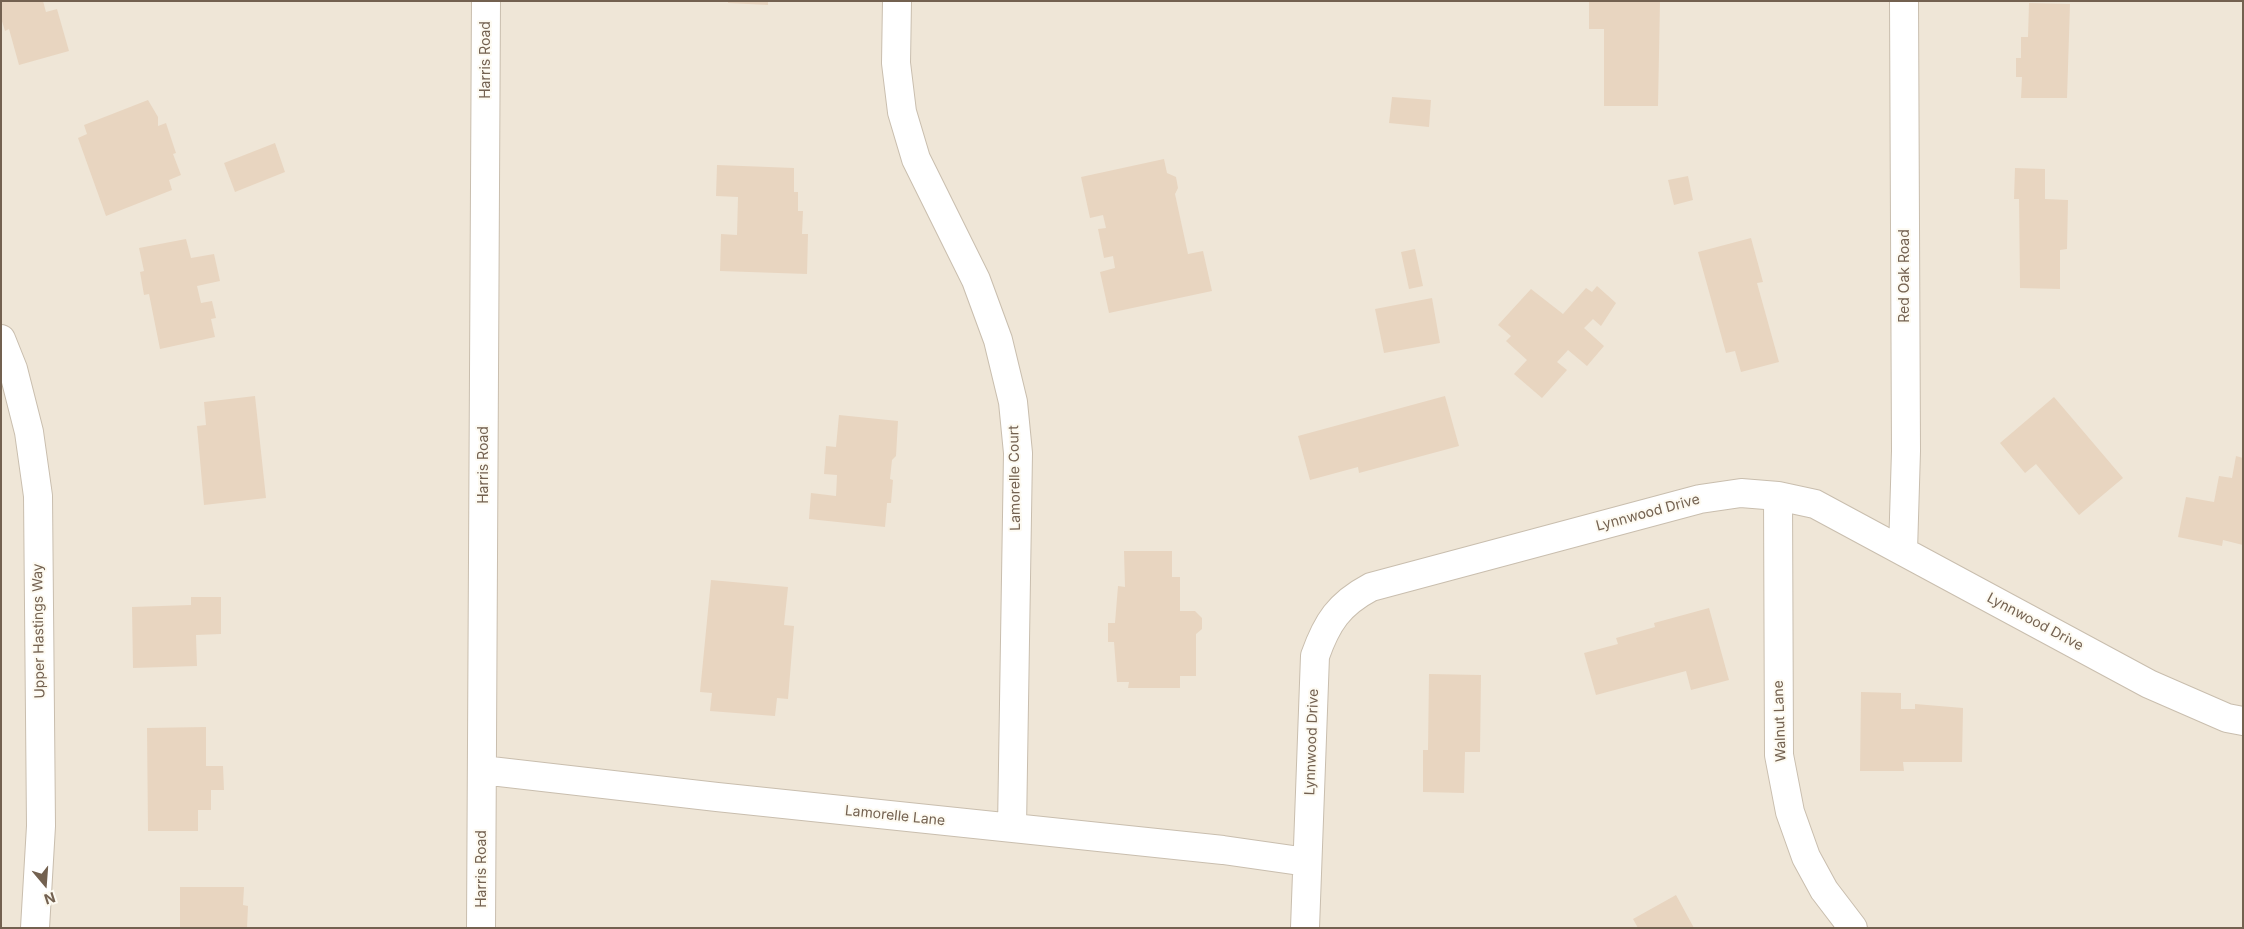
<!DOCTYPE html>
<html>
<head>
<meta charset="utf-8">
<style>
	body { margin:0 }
	#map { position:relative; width:2244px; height:929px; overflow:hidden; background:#fbf6ea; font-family:Inter,sans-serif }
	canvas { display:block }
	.frame { position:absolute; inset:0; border:2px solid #736150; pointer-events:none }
	.north { position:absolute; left:20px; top:859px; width:50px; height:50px; -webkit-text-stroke:4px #fdfaf1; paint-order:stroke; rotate:162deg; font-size:14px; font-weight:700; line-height:20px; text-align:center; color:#736150 }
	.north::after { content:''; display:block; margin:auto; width:18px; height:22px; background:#736150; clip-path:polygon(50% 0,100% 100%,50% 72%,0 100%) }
</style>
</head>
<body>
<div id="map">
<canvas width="2244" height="929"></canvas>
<div class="frame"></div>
<div class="north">N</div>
</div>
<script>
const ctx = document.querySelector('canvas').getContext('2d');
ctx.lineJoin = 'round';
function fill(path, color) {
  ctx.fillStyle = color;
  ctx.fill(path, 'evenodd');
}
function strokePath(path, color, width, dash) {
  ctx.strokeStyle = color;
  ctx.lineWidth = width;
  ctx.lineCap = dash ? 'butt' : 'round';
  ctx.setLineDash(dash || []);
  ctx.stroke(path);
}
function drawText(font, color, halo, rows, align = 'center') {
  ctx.font = font + ' Inter,sans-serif';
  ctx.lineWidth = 4;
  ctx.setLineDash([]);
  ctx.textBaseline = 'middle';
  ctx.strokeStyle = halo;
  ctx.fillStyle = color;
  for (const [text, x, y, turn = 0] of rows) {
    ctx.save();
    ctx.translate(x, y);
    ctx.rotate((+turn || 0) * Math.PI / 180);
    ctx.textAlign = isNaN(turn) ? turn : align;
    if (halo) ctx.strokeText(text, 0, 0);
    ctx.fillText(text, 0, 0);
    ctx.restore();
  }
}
fill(new Path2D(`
	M1 1H2243V928H1Z`), '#efe6d7');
fill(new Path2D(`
	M1 1H43L46 12 57 9 69 51 19 65 9 29 5 31 1 18Z
	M728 1H768V5L728 3Z
	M1589 1H1660L1658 106H1604V29H1589Z
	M2029 3 2070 4 2067 98H2021L2022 77H2016V58H2021V37H2028Z
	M1392 97 1431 100 1429 127 1389 123Z
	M148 100 158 117V126L166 123 176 153 173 154 181 175 169 180 172 190 106 216 78 138 87 134 84 125Z
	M275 143 285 172 235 192 224 163Z
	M1164 159 1167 173 1176 177 1178 188 1175 194 1188 254 1203 251 1212 291 1109 313 1100 272 1115 268 1113 256 1104 258 1098 229 1106 228 1103 215 1090 218 1081 177Z
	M717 165 794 168V192H798V211H803L802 234H808L807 274 720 271 721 234 737 235 738 197 716 196Z
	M2015 168 2045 169V199L2068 200 2067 249 2060 250V289L2020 288 2019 199H2014Z
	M1688 176 1693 200 1674 205 1668 180Z
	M1751 238 1763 282 1757 283 1779 362 1741 372 1735 351 1726 353 1698 252Z
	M186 239 191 258 214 254 220 281 197 286 201 303 212 301 216 318 211 319 215 337 160 349 149 294 144 295 140 272 144 271 139 248Z
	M1415 249 1423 286 1409 289 1401 252Z
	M1597 286 1616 303 1601 326 1593 319 1584 328 1604 346 1587 366 1568 350 1557 362 1567 370 1542 398 1514 374 1527 360 1506 341 1511 336 1498 325 1531 289 1563 314 1586 288 1592 292Z
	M1432 298 1440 343 1384 353 1375 309Z
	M255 396 266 498 204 505 197 426 206 425 204 402Z
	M1445 396 1459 446 1359 473 1358 467 1310 480 1298 436Z
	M2054 397 2123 478 2079 515 2036 464 2025 473 2000 443Z
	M839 415 898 421 896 456 892 460 890 479 893 480 891 503H887L885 527 809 519 811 493 836 496 837 475 824 474 826 446 836 447Z
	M2236 456 2243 458V545L2223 540 2222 546 2178 537 2186 497 2214 502 2219 476 2232 478Z
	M1124 551H1172V577H1180V611H1195L1202 618V629L1196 634V676H1180V688H1128L1129 682H1117L1114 642H1108V623H1115L1118 586 1125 587Z
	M711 580 788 587 784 625 794 626 788 699 777 698 775 716 710 711 712 693 700 692Z
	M191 597H221V634L196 635 197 666 133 668 132 607 191 605Z
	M1709 608 1729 680 1691 690 1686 671 1596 695 1584 653 1618 644 1616 638 1655 627 1654 623Z
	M1429 674 1481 675 1480 752H1465L1464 793 1423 792V750H1428Z
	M1861 692 1901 693V709H1915V704L1963 708 1962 762H1903L1904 771H1860Z
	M206 727V766H223L224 790H211V810H198V831H148L147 728Z
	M180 887H244L243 905 248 906 247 928H180Z
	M1676 895 1694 928H1638L1633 919Z`), '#e8d5c0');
const minor = new Path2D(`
	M897 1 896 63 902 112 916 159 976 280 998 340 1013 402 1018 453 1012 828
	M1 339 13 369 29 432 38 496 41 826 35 928
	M1778 496 1779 755 1790 812 1806 857 1824 890 1853 928
	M1903 551 1906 451 1904 1
	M482 770 717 797 1223 850 1307 862
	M481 928 486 1
	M1305 928 1315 656C1327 622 1339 604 1371 587L1700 499 1741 493 1778 496 1815 504 2149 684 2227 718 2243 721`);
strokePath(minor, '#c9beae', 30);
strokePath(minor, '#fff', 28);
drawText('14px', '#736150', '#fdfaf1', [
	["Harris Road",486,60,-90],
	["Red Oak Road",1905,276,-90],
	["Harris Road",484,465,-90],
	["Lamorelle Court",1015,478,-91],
	["Lynnwood Drive",1648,513,-15],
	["Lynnwood Drive",2035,622,28],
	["Upper Hastings Way",39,631,-91],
	["Walnut Lane",1780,721,-92],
	["Lynnwood Drive",1312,742,-88],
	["Lamorelle Lane",895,816,6],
	["Harris Road",482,869,-90]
]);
</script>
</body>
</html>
